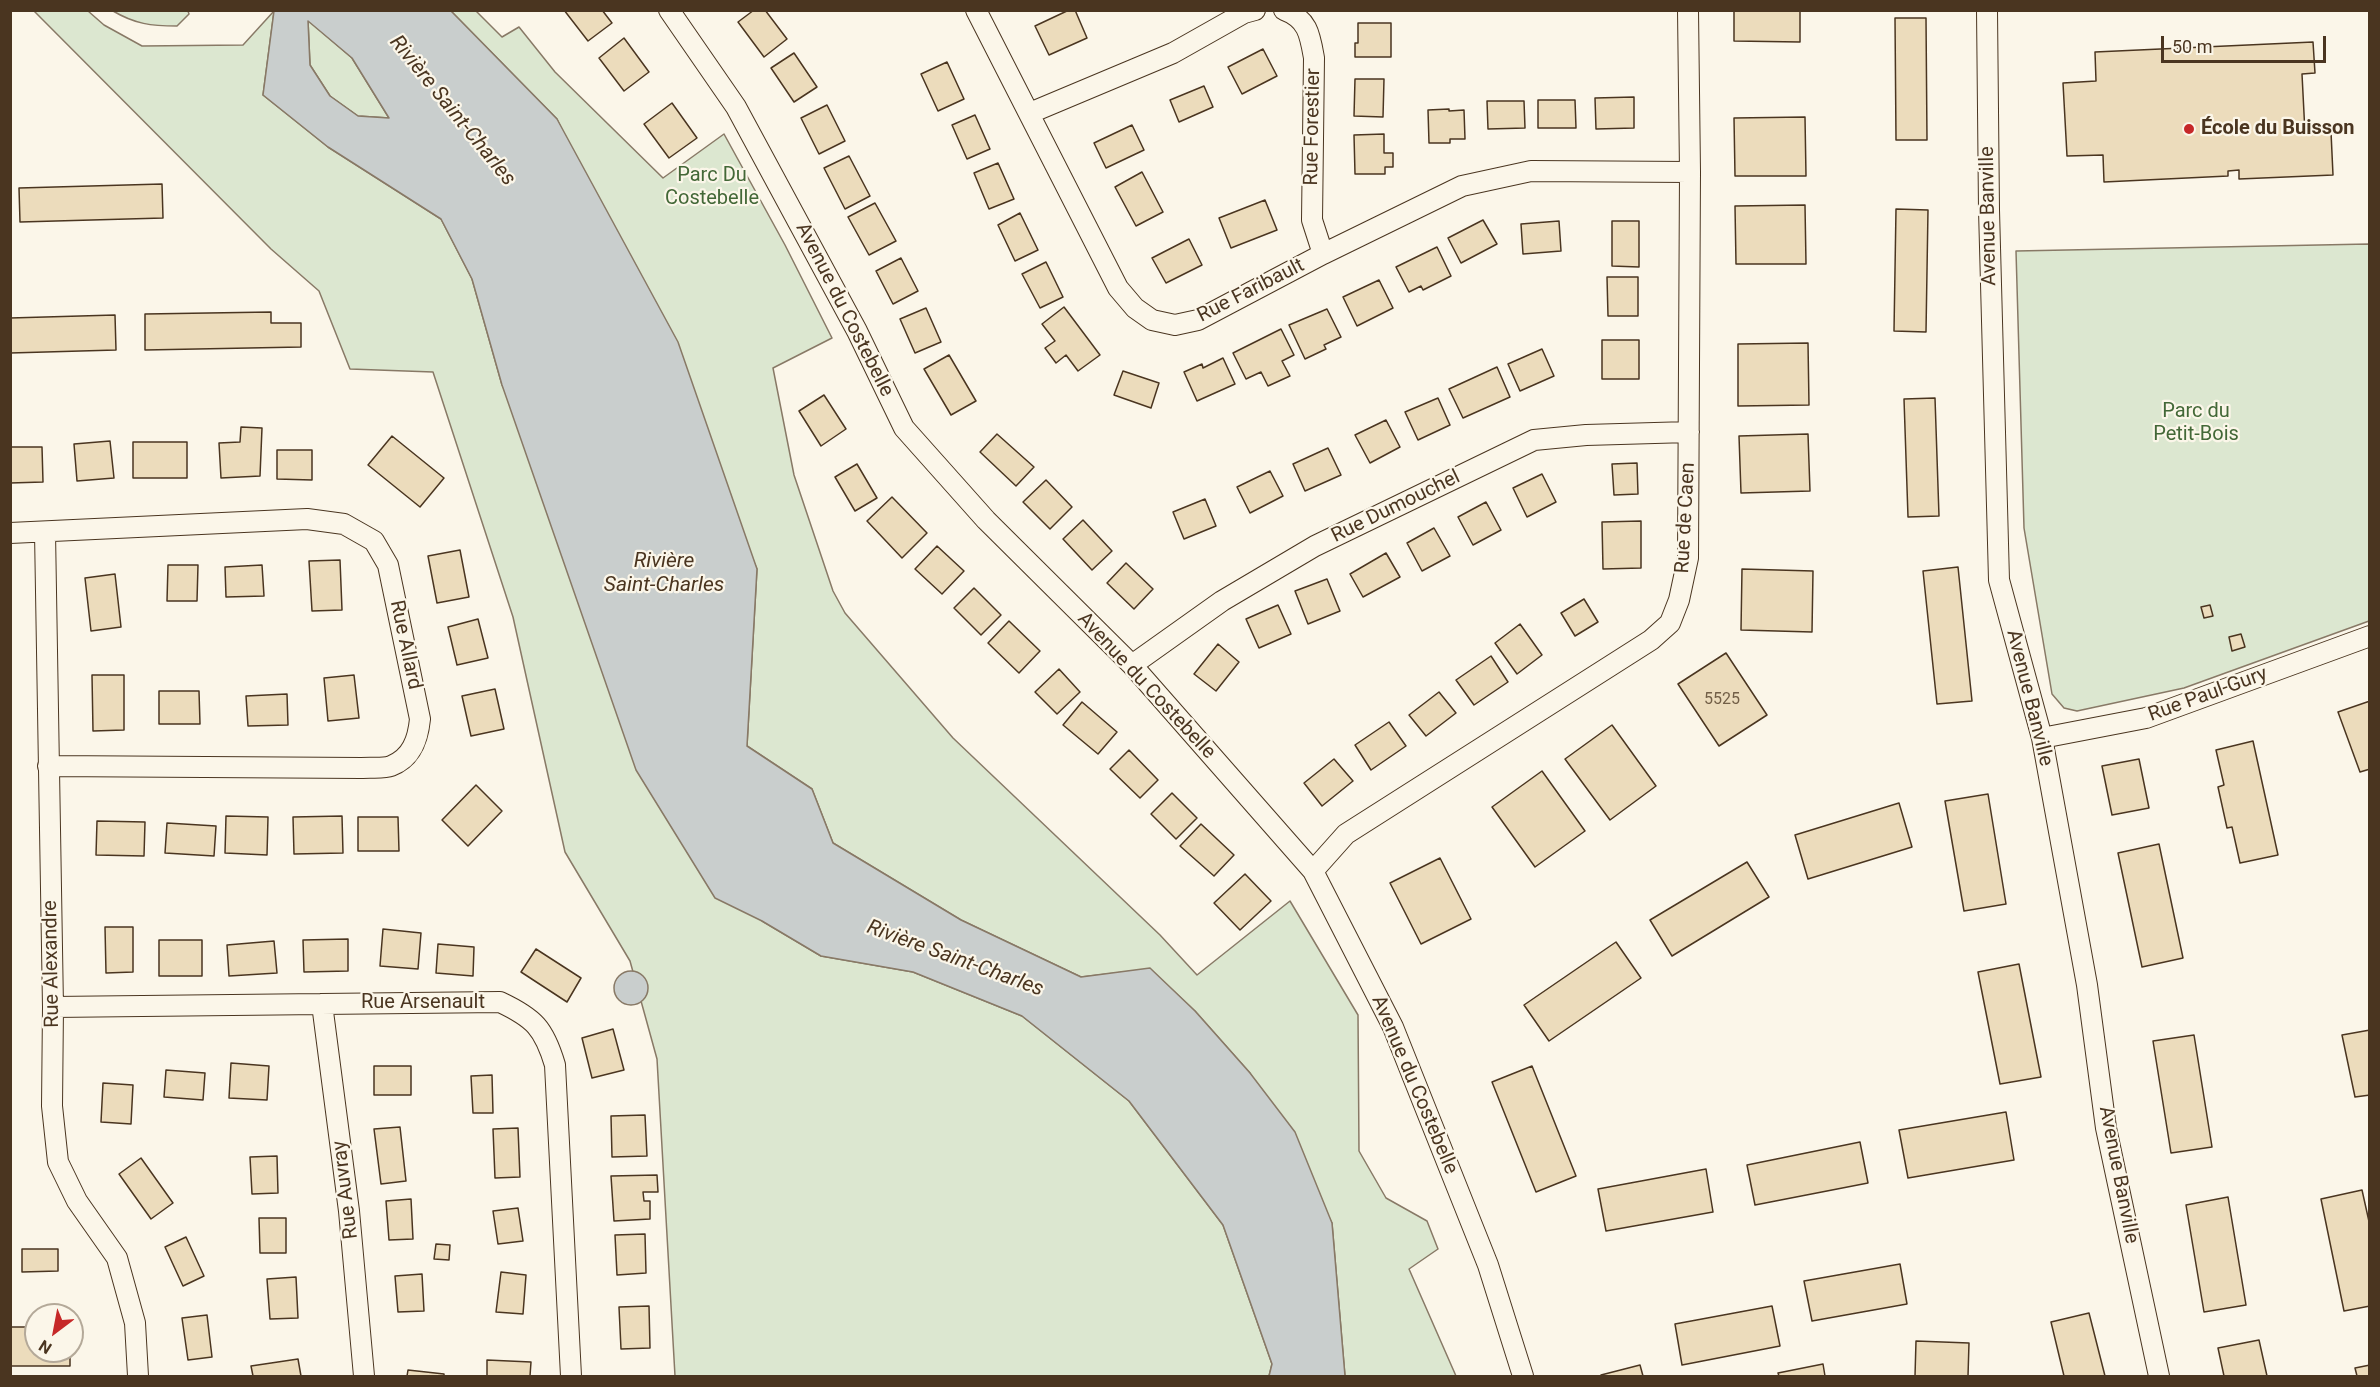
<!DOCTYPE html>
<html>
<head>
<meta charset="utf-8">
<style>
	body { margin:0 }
	#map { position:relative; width:2380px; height:1387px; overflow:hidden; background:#fbf6e9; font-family:Roboto,sans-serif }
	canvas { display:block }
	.frame { position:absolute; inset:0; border:12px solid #4a3520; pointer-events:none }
	.north { position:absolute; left:24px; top:1303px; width:60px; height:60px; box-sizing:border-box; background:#fbf6e9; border:2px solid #b4a999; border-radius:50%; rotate:212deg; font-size:16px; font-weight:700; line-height:24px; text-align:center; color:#4a3520 }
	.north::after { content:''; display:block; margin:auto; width:21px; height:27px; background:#c62828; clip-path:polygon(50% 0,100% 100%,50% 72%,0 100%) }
	.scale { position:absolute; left:2161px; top:36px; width:165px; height:27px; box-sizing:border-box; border:3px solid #4a3520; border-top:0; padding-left:8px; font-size:18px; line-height:21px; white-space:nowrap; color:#4a3520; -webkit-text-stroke:4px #fbf6e9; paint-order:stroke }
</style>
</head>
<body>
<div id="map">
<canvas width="2380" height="1387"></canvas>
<div class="frame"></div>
<div class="north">N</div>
<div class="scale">50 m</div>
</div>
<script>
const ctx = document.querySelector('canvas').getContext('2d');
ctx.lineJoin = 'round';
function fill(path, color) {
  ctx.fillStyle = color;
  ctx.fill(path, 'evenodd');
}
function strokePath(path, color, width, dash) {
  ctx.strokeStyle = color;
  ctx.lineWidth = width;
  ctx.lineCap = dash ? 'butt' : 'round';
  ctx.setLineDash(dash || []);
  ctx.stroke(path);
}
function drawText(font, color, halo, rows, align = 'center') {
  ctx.font = font + ' Roboto,sans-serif';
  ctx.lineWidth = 4.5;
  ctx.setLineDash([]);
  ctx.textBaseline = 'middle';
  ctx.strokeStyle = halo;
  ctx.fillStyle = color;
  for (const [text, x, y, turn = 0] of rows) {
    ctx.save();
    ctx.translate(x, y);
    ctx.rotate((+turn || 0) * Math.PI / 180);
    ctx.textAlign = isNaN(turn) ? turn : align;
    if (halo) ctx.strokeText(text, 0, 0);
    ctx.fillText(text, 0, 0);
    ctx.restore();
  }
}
const green = new Path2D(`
	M34 11H88L104 25 142 46 243 45 274 11 263 95 328 147 441 219 472 279 502 385 762 921 821 956 913 972 1022 1016 1129 1101 1223 1225 1272 1364 1269 1376H675L657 1059 630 961 565 852 513 617 433 372 350 369 319 291 271 249Z
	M113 11H188L189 14 177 26C151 26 135 24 113 11Z
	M451 11H476L502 37 519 27 555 72 663 178 724 134 785 245 832 338 773 368 794 475 833 591 845 613 953 738 1160 935 1197 975 1290 901 1358 1015 1359 1151 1386 1198 1427 1221 1438 1249 1409 1269 1456 1376H1345L1332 1223 1250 1073 1195 1011 1150 969 1081 977 961 920 833 843 812 789 747 746 757 569 557 119Z
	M308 20 352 58 389 118 358 116 330 96 310 65Z
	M2369 244V621L2184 688 2077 711 2064 708 2052 694 2024 528 2016 251Z`);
fill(green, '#dce7d0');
strokePath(green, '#887966', 1.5);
const water = new Path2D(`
	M274 11H451L557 119 678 342 757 569 747 746 812 789 833 843 961 920 1081 977 1150 968 1195 1011 1250 1073 1295 1132 1332 1223 1345 1376H1269L1272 1364 1223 1225 1129 1101 1022 1016 913 972 821 956 762 921 715 898 636 770 502 385 472 279 441 219 328 147 263 95ZM308 21 352 58 389 118 358 116 330 96 310 65Z
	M614 988a17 17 0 1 1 34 0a17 17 0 1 1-34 0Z`);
fill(water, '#c9cecd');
strokePath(water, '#887966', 1.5);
const building = new Path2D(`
	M564 10H602L612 23 588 41Z
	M754 10H765L787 39 764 57 738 22Z
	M1069 10H1075L1087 38 1049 55 1035 26Z
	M1734 10H1800V42L1734 41Z
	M1895 18H1926L1927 140H1896Z
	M1358 23H1391V57H1355V43H1358Z
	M624 38 649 72 624 91 599 58Z
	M2313 42 2315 73 2302 74 2305 133 2331 132 2333 175 2239 179V170L2228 171V176L2104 182 2103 155 2067 156 2063 83 2096 81 2095 52Z
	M1263 49 1277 76 1242 94 1228 67Z
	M794 53 817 87 794 102 771 68Z
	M947 62 964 99 938 111 921 74Z
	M1355 79H1384L1383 117 1354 116Z
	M1204 86 1213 107 1179 122 1170 100Z
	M1634 97V128L1596 129 1595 98Z
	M1538 100H1575L1576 128H1538Z
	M1487 101H1524L1525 128 1488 129Z
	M672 103 697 138 669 158 644 124Z
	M827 105 845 141 819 154 801 118Z
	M1449 109V111L1464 110 1465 139H1450V143H1429L1428 110Z
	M975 115 990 149 967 159 952 125Z
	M1805 117 1806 176H1735L1734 118Z
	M1132 125 1144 150 1106 168 1094 143Z
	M1384 134V153H1393V167H1385V174H1355L1354 135Z
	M849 156 870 196 845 209 824 168Z
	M998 163 1014 199 989 209 974 173Z
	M1142 172 1163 212 1136 226 1115 187Z
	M162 184 163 218 20 222 19 188Z
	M1265 200 1277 230 1231 248 1219 218Z
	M875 203 896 241 869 255 848 217Z
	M1805 205 1806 264H1736L1735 206Z
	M1896 209 1928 210 1926 332 1894 331Z
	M1020 213 1038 250 1015 261 998 225Z
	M1483 220 1497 244 1461 263 1448 238Z
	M1559 221 1561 251 1523 254 1521 224Z
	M1612 221H1639V267L1612 266Z
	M1189 239 1202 265 1166 283 1152 258Z
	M1437 247 1451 276 1423 290 1421 286 1409 292 1396 267Z
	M901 258 918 291 893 304 876 271Z
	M1046 262 1063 297 1040 308 1022 274Z
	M1607 277H1638V316H1608Z
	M1379 280 1393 308 1357 326 1343 297Z
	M1064 307 1100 355 1078 371 1066 355 1056 363 1045 348 1055 341 1042 324Z
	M926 308 941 342 915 353 900 319Z
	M1327 309 1341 337 1324 345 1326 349 1305 359 1289 325Z
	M271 312V323H301V347L145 350V314Z
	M115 315 116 350 10 353V318Z
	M1281 329 1294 355 1282 361 1290 376 1268 386 1261 372 1246 379 1233 353Z
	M1602 340H1639V379H1602Z
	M1808 343 1809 405 1738 406V344Z
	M1542 349 1554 376 1520 391 1508 364Z
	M949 355 976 401 951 415 924 369Z
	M1223 358 1235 384 1197 401 1184 372 1202 364 1203 368Z
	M1497 367 1510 397 1463 418 1449 389Z
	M1123 371 1159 383 1151 408 1114 395Z
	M824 395 846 429 821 446 799 411Z
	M1438 398 1450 425 1418 440 1405 412Z
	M1935 398 1939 516 1908 517 1904 399Z
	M1386 420 1400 447 1370 463 1355 435Z
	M241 427 262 428 260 476 221 478 219 443 240 442Z
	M997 434 1034 467 1016 486 980 452Z
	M1808 434 1810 491 1741 493 1739 436Z
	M392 436 444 478 420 507 368 465Z
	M110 441 114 478 77 481 74 444Z
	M133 442H187V478H133Z
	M10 447H42L43 482 10 483Z
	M1328 448 1341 475 1305 491 1293 464Z
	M277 450H312V480L277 479Z
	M1637 463 1638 494 1614 495 1612 464Z
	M857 464 877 498 855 511 835 477Z
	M1270 471 1283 496 1250 513 1237 487Z
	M1542 474 1556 502 1527 517 1513 488Z
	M1046 480 1072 507 1050 529 1023 502Z
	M892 497 927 533 902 558 867 521Z
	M1205 499 1216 526 1184 539 1173 512Z
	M1486 502 1501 530 1473 545 1458 517Z
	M1083 520 1112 551 1092 570 1063 539Z
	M1641 521V568L1603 569 1602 522Z
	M1434 528 1450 556 1422 571 1407 543Z
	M937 546 964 571 942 594 915 569Z
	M460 550 469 597 437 603 428 556Z
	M1386 553 1400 577 1363 597 1350 574Z
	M340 560 342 610 312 611 309 561Z
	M1126 563 1153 589 1134 609 1107 583Z
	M168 565H198L197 601H167Z
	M262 565 264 596 226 597 225 567Z
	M1958 567 1972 701 1937 704 1923 571Z
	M1742 569 1813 571 1812 632 1741 630Z
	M115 574 121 627 91 631 85 578Z
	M1327 579 1340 611 1308 624 1295 591Z
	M974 588 1001 615 981 635 954 608Z
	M1584 599 1598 622 1575 636 1561 613Z
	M1278 605 1291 634 1259 648 1246 619Z
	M2210 605 2213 616 2204 618 2201 607Z
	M478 619 488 658 457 665 448 627Z
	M1009 621 1040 651 1019 673 988 643Z
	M1520 624 1542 655 1517 674 1495 643Z
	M2241 634 2245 647 2232 651 2229 637Z
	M1218 644 1239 662 1216 691 1194 674Z
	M1726 653 1767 715 1719 746 1678 684Z
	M1491 656 1508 682 1474 705 1456 680Z
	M1059 669 1080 692 1057 714 1035 692Z
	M92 675H124V730L93 731Z
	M354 675 359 718 328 721 324 678Z
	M495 689 504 729 471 736 462 696Z
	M159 691H199L200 724H159Z
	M1439 692 1456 713 1426 736 1409 715Z
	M287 694 288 725 248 726 246 696Z
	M2370 701V769L2360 772 2338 712Z
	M1082 702 1117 732 1098 754 1063 725Z
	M1389 722 1406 746 1371 770 1355 745Z
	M1612 725 1656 786 1610 820 1565 759Z
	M2253 741 2278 855 2240 863 2232 827 2227 828 2218 787 2224 785 2216 750Z
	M1129 750 1158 780 1140 798 1110 769Z
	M1334 759 1353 781 1322 806 1304 783Z
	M2139 759 2149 808 2112 815 2102 766Z
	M1542 771 1585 831 1535 867 1492 807Z
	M476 785 502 811 468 846 442 820Z
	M1172 793 1197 818 1176 839 1151 814Z
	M1988 794 2006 904 1964 911 1945 801Z
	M1899 803 1912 847 1808 879 1795 835Z
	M226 816 268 817 267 855 225 853Z
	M342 816 343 853 294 854 293 817Z
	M358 817H398L399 851H358Z
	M97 821 145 822 144 856 96 855Z
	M167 823 216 826 214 856 165 853Z
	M1201 824 1234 855 1214 876 1180 846Z
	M2159 844 2183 958 2142 967 2118 853Z
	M1440 858 1471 919 1421 944 1390 883Z
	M1747 862 1769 897 1672 956 1650 920Z
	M1245 874 1271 901 1240 930 1214 903Z
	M105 927H133V972L106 973Z
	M383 929 421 933 418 969 380 966Z
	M348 939V971L304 972 303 940Z
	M159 940H202V976H159Z
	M274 941 277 973 229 976 227 945Z
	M1616 942 1641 978 1549 1041 1524 1005Z
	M438 944 474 947 473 976 436 973Z
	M536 949 581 978 567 1002 521 972Z
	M2019 964 2041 1077 2000 1084 1978 972Z
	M613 1029 624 1070 592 1078 582 1038Z
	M2370 1030V1095L2355 1097 2342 1035Z
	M2194 1035 2212 1147 2171 1153 2153 1041Z
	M231 1063 269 1066 267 1100 229 1098Z
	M374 1066H411V1095H374Z
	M1532 1066 1576 1176 1536 1192 1492 1082Z
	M166 1070 205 1073 203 1100 164 1097Z
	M492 1075 493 1113H473L471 1076Z
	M103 1083 133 1085 131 1124 101 1122Z
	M2006 1112 2014 1160 1908 1178 1899 1130Z
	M645 1115 647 1156 612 1157 611 1116Z
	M400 1127 406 1181 381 1184 374 1129Z
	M518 1128 520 1177 495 1178 493 1129Z
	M1860 1142 1868 1183 1755 1205 1747 1165Z
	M277 1156 278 1193 252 1194 250 1157Z
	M141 1158 173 1203 151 1219 119 1174Z
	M1706 1169 1713 1212 1606 1231 1598 1189Z
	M657 1175 658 1192H643L644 1201H650V1219L614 1221 611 1176Z
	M2362 1190 2370 1226V1306L2344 1311 2321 1199Z
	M2228 1197 2246 1305 2204 1312 2186 1205Z
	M411 1199 413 1239 389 1240 386 1201Z
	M518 1208 523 1241 498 1244 493 1211Z
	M259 1218H286V1253H260Z
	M645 1234 646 1273 617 1275 615 1235Z
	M186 1237 204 1276 183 1286 165 1247Z
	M436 1244 450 1245 449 1260 434 1259Z
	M22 1249H58V1271L22 1272Z
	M1900 1264 1907 1304 1812 1321 1804 1281Z
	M501 1272 526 1275 523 1314 496 1312Z
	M422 1274 424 1311 398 1312 395 1276Z
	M296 1277 298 1318 270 1319 267 1279Z
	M649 1306 650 1348 621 1349 619 1307Z
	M1772 1306 1780 1346 1682 1365 1675 1324Z
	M2089 1313 2105 1376H2064L2051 1322Z
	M207 1315 212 1357 188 1360 182 1318Z
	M10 1327H36V1351H70V1366H10Z
	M2259 1340 2267 1376H2224L2218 1348Z
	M1916 1341 1969 1343 1968 1376H1915Z
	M298 1359 301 1376H253L251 1366Z
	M487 1360 531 1362 530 1376H487Z
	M1823 1364 1825 1376H1779L1778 1373Z
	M1640 1365 1643 1376H1601V1375Z
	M2370 1365V1376H2357L2355 1368Z
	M408 1370 444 1374V1376H407Z`);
fill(building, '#ecdcbc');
strokePath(building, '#4a3520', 1.5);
const minor = new Path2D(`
	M669 10 736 107 857 331 904 428 986 520 1132 665 1313 871 1393 1027 1488 1265 1523 1376
	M976 10 1118 288 1135 308 1152 320 1175 325 1198 320 1323 254 1462 186 1531 171 1690 172
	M1284 10C1308 19 1310 35 1314 58L1312 220 1323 254
	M1987 10 1989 210 1999 580 2042 738 2087 985 2106 1128 2159 1376
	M1030 113 1173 53 1244 13 1255 10
	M45 532 53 1007 52 1106 58 1162 77 1201 117 1258 135 1323 138 1376
	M10 533 307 519 344 524 374 541 388 565 420 719C418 739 412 758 391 766 383 769 371 767 362 768L48 766
	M1132 665 1222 601 1315 546 1534 440 1586 435 1689 432
	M2042 738 2146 718 2370 636
	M1313 871 1346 834 1651 640 1670 623 1679 600 1688 558 1690 172 1688 10
	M322 1004 349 1211 364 1376
	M53 1007 500 1002C534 1018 544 1028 555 1065L571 1376`);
strokePath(minor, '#4a3520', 22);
strokePath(minor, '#fbf6e9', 20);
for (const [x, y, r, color] of [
	[2189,129,6,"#c62828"]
]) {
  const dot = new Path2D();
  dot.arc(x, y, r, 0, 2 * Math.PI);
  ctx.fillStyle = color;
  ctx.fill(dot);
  strokePath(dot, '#fbf6e9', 2);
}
drawText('16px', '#725f47', null, [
	["5525",1722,700]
]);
drawText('20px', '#4a3520', '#fbf6e9', [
	["Rue Forestier",1313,127,-89],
	["Avenue Banville",1989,216,-91],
	["Rue Faribault",1251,291,-27],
	["Avenue du Costebelle",844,310,63],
	["Rue Dumouchel",1396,507,-26],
	["Rue de Caen",1686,518,-87],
	["Rue Allard",405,645,78],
	["Avenue du Costebelle",1146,686,47],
	["Rue Paul-Gury",2208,695,-20],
	["Avenue Banville",2029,698,76],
	["Rue Alexandre",52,964,-91],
	["Rue Arsenault",423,1003],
	["Avenue du Costebelle",1414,1085,67],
	["Avenue Banville",2118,1175,79],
	["Rue Auvray",346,1190,-97]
]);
drawText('bold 20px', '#4a3520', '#fbf6e9', [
	["École du Buisson",2201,129]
], 'left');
drawText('20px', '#436837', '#fbf6e9', [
	["Parc Du",712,176],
	["Costebelle",712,199],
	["Parc du",2196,412],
	["Petit-Bois",2196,435]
]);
drawText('italic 21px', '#4a3520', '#fbf6e9', [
	["Rivière Saint-Charles",452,111,51],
	["Rivière",664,562],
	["Saint-Charles",664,586],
	["Rivière Saint-Charles",955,959,20]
]);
</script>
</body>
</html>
